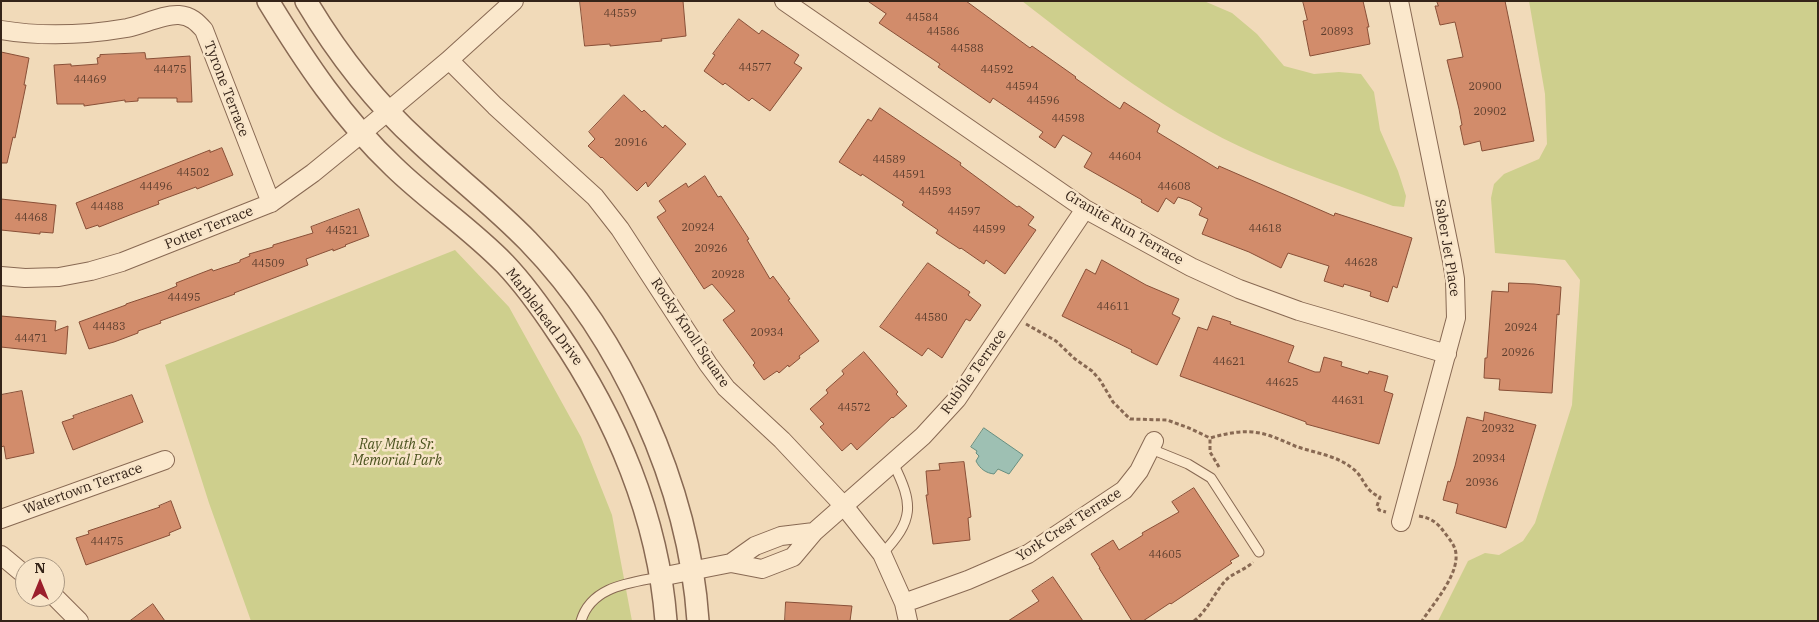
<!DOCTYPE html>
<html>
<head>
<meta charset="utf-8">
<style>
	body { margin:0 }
	#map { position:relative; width:1819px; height:622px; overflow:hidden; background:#f1dab9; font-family:"IBM Plex Serif",serif }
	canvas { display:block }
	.frame { position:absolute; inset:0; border:2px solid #352419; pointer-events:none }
	.north { position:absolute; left:15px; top:557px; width:50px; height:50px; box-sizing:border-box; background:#f8e5c9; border:1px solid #aa9883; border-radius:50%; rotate:0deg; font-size:14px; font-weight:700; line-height:20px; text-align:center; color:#352419 }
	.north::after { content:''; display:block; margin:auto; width:18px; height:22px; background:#9b1f2c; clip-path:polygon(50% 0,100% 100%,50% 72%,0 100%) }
</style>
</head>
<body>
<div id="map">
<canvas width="1819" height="622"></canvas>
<div class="frame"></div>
<div class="north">N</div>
</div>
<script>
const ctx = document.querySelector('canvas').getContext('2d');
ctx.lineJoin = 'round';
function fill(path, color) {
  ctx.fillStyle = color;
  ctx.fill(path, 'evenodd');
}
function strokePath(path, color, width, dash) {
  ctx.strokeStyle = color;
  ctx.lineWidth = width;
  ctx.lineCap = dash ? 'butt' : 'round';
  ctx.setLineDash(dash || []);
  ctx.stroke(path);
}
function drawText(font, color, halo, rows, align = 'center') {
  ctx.font = font + ' "IBM Plex Serif",serif';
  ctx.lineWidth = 5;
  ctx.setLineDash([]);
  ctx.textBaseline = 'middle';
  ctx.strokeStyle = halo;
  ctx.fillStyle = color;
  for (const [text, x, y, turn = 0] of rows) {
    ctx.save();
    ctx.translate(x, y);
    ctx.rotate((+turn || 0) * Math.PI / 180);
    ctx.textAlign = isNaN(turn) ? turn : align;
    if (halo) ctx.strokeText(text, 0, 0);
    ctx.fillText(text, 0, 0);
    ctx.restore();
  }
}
fill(new Path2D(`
	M1022 1H1204L1232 13 1257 34 1284 66 1314 74 1339 72 1361 74 1374 92 1380 130 1398 171 1406 196 1404 207 1393 206C1347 188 1299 173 1254 153 1170 116 1094 57 1022 1Z
	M1529 1H1818V621H1438L1468 561 1485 553 1499 555 1523 541 1535 523 1572 405 1580 280 1565 260 1495 253 1491 198 1494 184 1504 174 1539 159 1547 144 1545 94Z
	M455 250 509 307 581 437 612 515 632 621H251L209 503 165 365Z`), '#cecf8d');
const water = new Path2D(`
	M984 428 1023 455 1009 474 998 469 994 474C986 473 980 469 976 461L979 456 976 453 977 451 971 447Z`);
fill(water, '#9ec0b3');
strokePath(water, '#668e80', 1);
const building = new Path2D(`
	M580 1H683L686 36 661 39 662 41 610 46V44L585 46Z
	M868 1H966L1030 48 1032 46 1076 77 1075 78 1108 101 1120 109 1124 102 1160 125 1157 132 1218 169 1219 166 1334 216 1335 213 1412 238 1397 288 1393 286 1388 302 1370 296 1371 292 1344 284 1343 287 1324 281 1329 266 1288 253 1281 268 1249 252 1202 234 1208 219 1199 215 1202 208 1190 201 1178 197 1174 204 1166 198 1158 212 1141 202 1142 200 1128 192 1084 167 1092 153 1063 135 1055 148 1039 137 1043 132 993 98 990 103 938 67 940 64 879 23 886 14Z
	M1303 1H1363L1369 27H1367L1370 44 1310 56 1303 21 1307 20Z
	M1437 1H1505L1534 141 1482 151 1480 141 1464 145 1460 126 1462 125 1459 109 1447 60 1463 57 1455 22 1440 25 1435 6H1438Z
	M739 19 759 34 762 30 799 55 794 63 802 68 770 111 752 98 749 101 725 83 723 85 704 71 715 55 713 54Z
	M1 52 29 58 24 85H26L15 138 13 137 7 163H1Z
	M145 53 146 59 190 56 192 102H177V98H138V101L125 102V100L84 106V104H57L54 65 71 64V66L98 64 97 58 100 57V55Z
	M624 95 642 112 644 110 663 128 665 125 686 144 648 187 646 182 637 191 602 157 601 158 588 146 595 139 589 132Z
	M880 108 961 163 960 165 1017 207 1019 206 1034 217 1028 225 1036 230 1005 274 986 260 984 264 961 248 960 249 936 233 938 230 902 205 904 202 862 174 861 176 839 162 868 119 871 121Z
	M222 148 233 175 197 189 196 187 158 201 159 204 135 213 99 227 98 225 86 229 76 203 210 150V152Z
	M705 176 718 197 721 196 749 239 747 240 770 279 773 276 790 299 788 300 819 341 799 356 800 358 789 367 788 365 779 373 777 371 764 380 753 365 755 363 723 320 735 311 712 284 704 289 657 217 666 211 659 201 686 183 688 187Z
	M1 199 56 205 53 233 40 232V234L1 230Z
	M359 209 369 236 345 245 346 246 333 251V249L306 259 308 265 234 293 235 294 160 321 161 323 138 331V333L114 342 89 349 79 322 126 305V304L165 291 177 286 176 283 199 274 212 269 213 271 240 262V260L250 256 249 254 273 247V245L313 233 311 227Z
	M1102 260 1146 285 1179 299 1172 314 1180 318 1157 365 1131 352 1132 350 1062 316 1086 269 1095 274Z
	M928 263 970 292 968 295 981 305 970 321 966 319 942 358 928 348 922 356 880 327Z
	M1509 283 1534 284 1561 287 1559 315 1557 314 1552 393 1499 390 1500 379 1484 378 1485 358H1487L1492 291 1508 292Z
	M1 316 56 321 55 331 68 326 66 354 1 347Z
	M1213 316 1231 322 1230 324 1294 346 1288 362 1315 372H1320L1324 357 1342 362 1341 366 1368 374 1369 371 1388 376 1384 391 1393 394 1379 444 1306 424V422L1180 376 1198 327 1207 330Z
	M864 352 898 392 896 394 907 406 893 418 892 417 857 450 851 443 842 451 820 427 824 424 810 409 828 393 826 390 844 374 842 371Z
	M22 391 34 453 6 459 4 446 1 447V395Z
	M132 395 143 422 73 450 62 422 74 418 73 416Z
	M1485 412 1536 425 1506 528 1456 513 1458 504 1443 500 1448 481 1450 482 1455 466 1467 417 1483 421Z
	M964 462 971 517 968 518 970 540 933 544 926 495H928L926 471 940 470 939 464Z
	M1194 488 1239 556 1230 561 1232 563 1171 604 1170 603 1143 621H1132L1099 568H1100L1091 554 1113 540 1119 550 1143 535 1142 533 1179 512 1172 502Z
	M171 501 181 528 169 533 170 535 86 565 76 538 89 534 88 531 160 507 159 506Z
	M1053 577 1083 621H1008L1039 601 1032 591Z
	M786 602 852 606 850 621H785Z
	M153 604 165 621H130Z`);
fill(building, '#d28c6b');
strokePath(building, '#884f37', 1);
const service = new Path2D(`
	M1151 449 1188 464 1211 478 1259 552
	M882 554C914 520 914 505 893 463
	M581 621C591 586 630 583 660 577`);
const minor = new Path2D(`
	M784 1 1085 209 1191 267 1239 289 1299 311 1447 354
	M1399 1 1452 261 1455 279 1456 318 1401 522
	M1 30C43 37 86 35 127 28 142 25 164 14 179 15 191 16 197 22 204 30L271 203
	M449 60 495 106 595 197 620 229 708 364 726 388 782 440 844 506 882 554 904 603 908 621
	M1 276 25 278 59 277 91 271 122 262 271 203 313 173 362 133 449 60 514 1
	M1 519 165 460
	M1 555 25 575
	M731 563 755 546 781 536 814 532
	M660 577 731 563 762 569 793 557 814 532 923 436 957 399 1085 209
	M55 597 79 621
	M904 603 968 580 1028 554 1124 490 1139 471 1154 441`);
const tertiary = new Path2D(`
	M268 1C304 60 343 119 394 167 429 201 470 228 505 264 525 285 542 309 558 333 616 418 658 517 666 621
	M306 1C337 53 375 102 419 142 455 176 494 206 528 241 622 338 689 486 698 621`);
strokePath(service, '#886953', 11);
strokePath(minor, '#886953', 20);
strokePath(tertiary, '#886953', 24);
strokePath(new Path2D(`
	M1026 324 1056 341 1075 359 1092 371 1100 380 1113 402 1130 419 1167 420 1189 428 1210 438
	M1219 467 1210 452V438C1224 434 1237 431 1252 432 1267 433 1281 440 1295 446 1314 453 1336 455 1352 468 1365 477 1363 490 1380 497L1377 506 1379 510 1386 512
	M1419 516C1431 518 1438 523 1444 532 1448 537 1453 543 1455 549 1462 572 1434 602 1422 621
	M1194 621C1208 610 1214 593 1226 580 1233 573 1245 570 1253 562`), '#886953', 3, [4, 2.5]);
strokePath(service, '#fbe8cc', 9);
strokePath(minor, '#fbe8cc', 18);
strokePath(tertiary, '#fbe8cc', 21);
drawText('11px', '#5c3e2e', null, [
	["44559",620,14],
	["44584",922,18],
	["44586",943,32],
	["20893",1337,32],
	["44588",967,49],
	["44577",755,68],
	["44475",170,70],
	["44592",997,70],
	["44469",90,80],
	["44594",1022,87],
	["20900",1485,87],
	["44596",1043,101],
	["20902",1490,112],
	["44598",1068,119],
	["20916",631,143],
	["44604",1125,157],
	["44589",889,160],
	["44502",193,173],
	["44591",909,175],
	["44496",156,187],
	["44608",1174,187],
	["44593",935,192],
	["44488",107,207],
	["44597",964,212],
	["44468",31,218],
	["20924",698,228],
	["44618",1265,229],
	["44599",989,230],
	["44521",342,231],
	["20926",711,249],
	["44628",1361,263],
	["44509",268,264],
	["20928",728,275],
	["44495",184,298],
	["44611",1113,307],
	["44580",931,318],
	["44483",109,327],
	["20924",1521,328],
	["20934",767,333],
	["44471",31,339],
	["20926",1518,353],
	["44621",1229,362],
	["44625",1282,383],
	["44631",1348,401],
	["44572",854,408],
	["20932",1498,429],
	["20934",1489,459],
	["20936",1482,483],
	["44475",107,542],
	["44605",1165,555]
]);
drawText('14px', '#352419', '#f8e5c9', [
	["Tyrone Terrace",226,89,69],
	["Potter Terrace",209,228,-22],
	["Granite Run Terrace",1124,228,30],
	["Saber Jet Place",1447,248,81],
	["Marblehead Drive",544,317,53],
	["Rocky Knoll Square",690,333,56],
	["Rubble Terrace",974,372,-54],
	["Watertown Terrace",83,489,-20],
	["York Crest Terrace",1069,525,-33]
]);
drawText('italic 14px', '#4b531e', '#f8e5c9', [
	["Ray Muth Sr.",397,445],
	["Memorial Park",397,461]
]);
</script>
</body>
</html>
